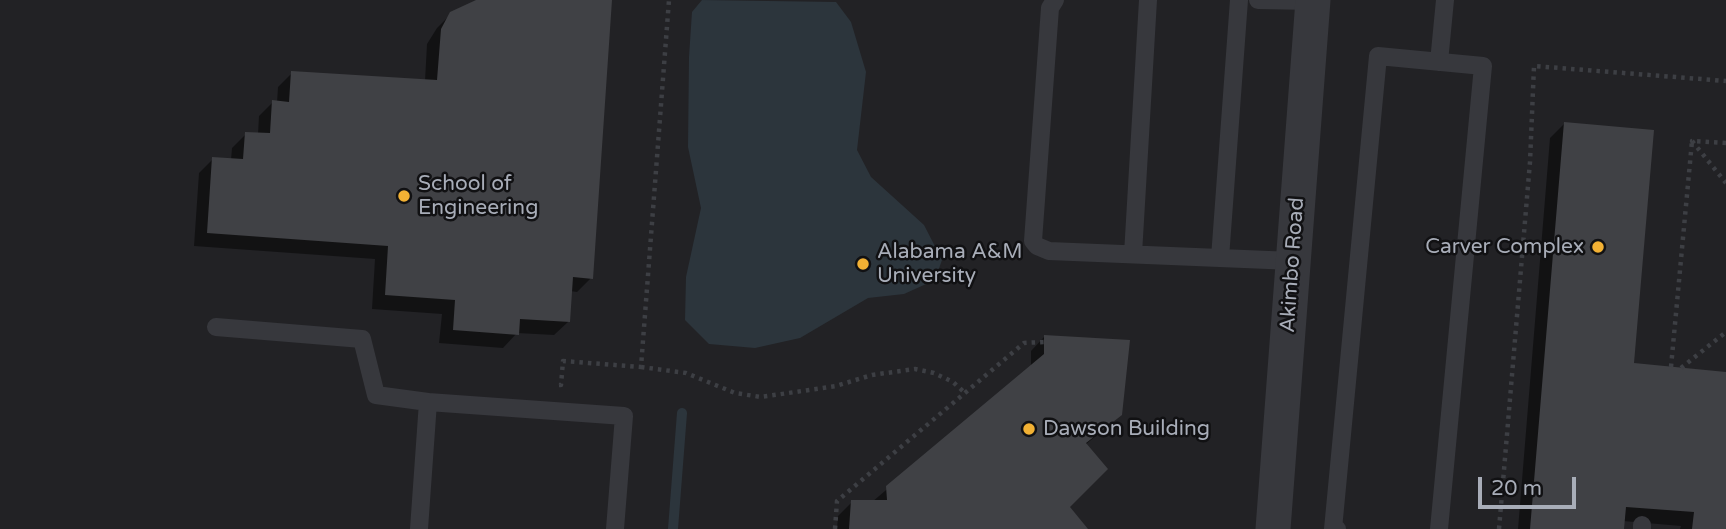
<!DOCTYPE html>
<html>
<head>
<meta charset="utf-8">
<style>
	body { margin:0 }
	#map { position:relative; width:1726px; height:529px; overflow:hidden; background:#161618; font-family:"Varela Round",sans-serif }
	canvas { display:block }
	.scale { position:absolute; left:1478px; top:477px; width:98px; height:32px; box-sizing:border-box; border:4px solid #a8adb8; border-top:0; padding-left:9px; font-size:21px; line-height:24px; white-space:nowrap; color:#a8adb8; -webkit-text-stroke:5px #111113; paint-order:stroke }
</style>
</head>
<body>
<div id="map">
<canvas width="1726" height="529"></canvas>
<div class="scale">20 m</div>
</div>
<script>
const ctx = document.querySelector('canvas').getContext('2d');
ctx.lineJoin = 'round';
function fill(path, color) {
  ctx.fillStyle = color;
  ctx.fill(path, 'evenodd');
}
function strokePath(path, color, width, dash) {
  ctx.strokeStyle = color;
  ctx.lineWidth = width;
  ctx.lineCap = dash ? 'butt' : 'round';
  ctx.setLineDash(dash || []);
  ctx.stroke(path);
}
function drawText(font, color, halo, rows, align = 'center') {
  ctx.font = font + ' "Varela Round",sans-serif';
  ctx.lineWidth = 5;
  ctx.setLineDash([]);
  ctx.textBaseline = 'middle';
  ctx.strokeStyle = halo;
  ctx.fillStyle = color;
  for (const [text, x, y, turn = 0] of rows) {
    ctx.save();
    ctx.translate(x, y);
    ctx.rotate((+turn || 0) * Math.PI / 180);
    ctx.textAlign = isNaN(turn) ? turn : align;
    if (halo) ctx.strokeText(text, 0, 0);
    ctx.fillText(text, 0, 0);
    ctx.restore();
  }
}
fill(new Path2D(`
	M0 0H1726V529H0Z`), '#222225');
fill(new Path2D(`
	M702 0 836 2 851 22 866 72 857 150 871 177 924 225 942 260 935 280 904 294 868 298 800 338 755 348 709 344 685 320 686 277 701 208 688 147 689 57 692 12Z`), '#2c353c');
fill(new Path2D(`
	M480 0H611L591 278 577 292 570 291 568 322 554 335 517 333 503 348 439 343 442 314 372 309 375 259 194 246 199 173 213 159 231 160 232 148 246 134H258L259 116 273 102 277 103 278 87 292 73 425 81 427 44 437 28 451 14Z
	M1564 124 1632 365 1726 373V529H1680L1681 526 1623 521 1622 529H1518L1550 138Z
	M1044 337 1121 415 1085 445 1068 507 1086 529H837L838 516 852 502H872L1031 367V351Z`), '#0007');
strokePath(new Path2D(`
	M673 529 682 413`), '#2c353c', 10);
fill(new Path2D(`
	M476 0H612L593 279 573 277 570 322 520 319 519 335 453 330 455 300 385 295 388 246 207 233 212 157 243 159 245 132 270 133 272 100 289 102 291 71 437 80 441 29 450 12Z
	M1564 122 1654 130 1634 363 1726 372V529H1692L1694 512 1626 507 1624 529H1530Z
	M1044 335 1130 340 1122 415 1086 443 1108 469 1070 507 1088 529H849L851 500H887L886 486 1044 354Z`), '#404145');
strokePath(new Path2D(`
	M1726 143 1692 141 1726 183
	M641 367 686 373 735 393 761 397 836 386 872 375 915 369 934 373 953 382 965 393
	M1671 367 1692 141
	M1681 368 1726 332
	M559 385H561L563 361 641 367 669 0
	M835 529 837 501 1024 343 1044 342
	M1499 529 1530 162 1534 66 1726 81`), '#3d3f44', 4.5, [3.5, 5]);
strokePath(new Path2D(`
	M1055 0 1050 8 1033 241 1037 246 1049 251 1293 261
	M1258 0 1313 1
	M1439 62 1445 0
	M1133 254 1148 0
	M1220 258 1239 0
	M216 327 362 339 376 395 428 402
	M419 529 428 402 624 416 615 529
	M1337 529H1333L1378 56 1483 66 1439 529
	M1642 529V525`), '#37383d', 18);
strokePath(new Path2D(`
	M1273 529 1313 0`), '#37383d', 35);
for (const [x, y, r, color] of [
	[404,196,7,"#f2b134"],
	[1598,247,7,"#f2b134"],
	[863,264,7,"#f2b134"],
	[1029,429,7,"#f2b134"]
]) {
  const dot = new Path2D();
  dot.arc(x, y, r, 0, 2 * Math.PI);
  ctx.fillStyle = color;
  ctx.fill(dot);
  strokePath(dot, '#111113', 2.5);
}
drawText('21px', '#a8adb8', '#111113', [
	["School of",418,184],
	["Engineering",418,208],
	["Carver Complex",1584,247,"right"],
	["Alabama A&M",877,252],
	["University",877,276],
	["Dawson Building",1043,429]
], 'left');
drawText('21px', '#a8adb8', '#111113', [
	["Akimbo Road",1293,265,-86]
]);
</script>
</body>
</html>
